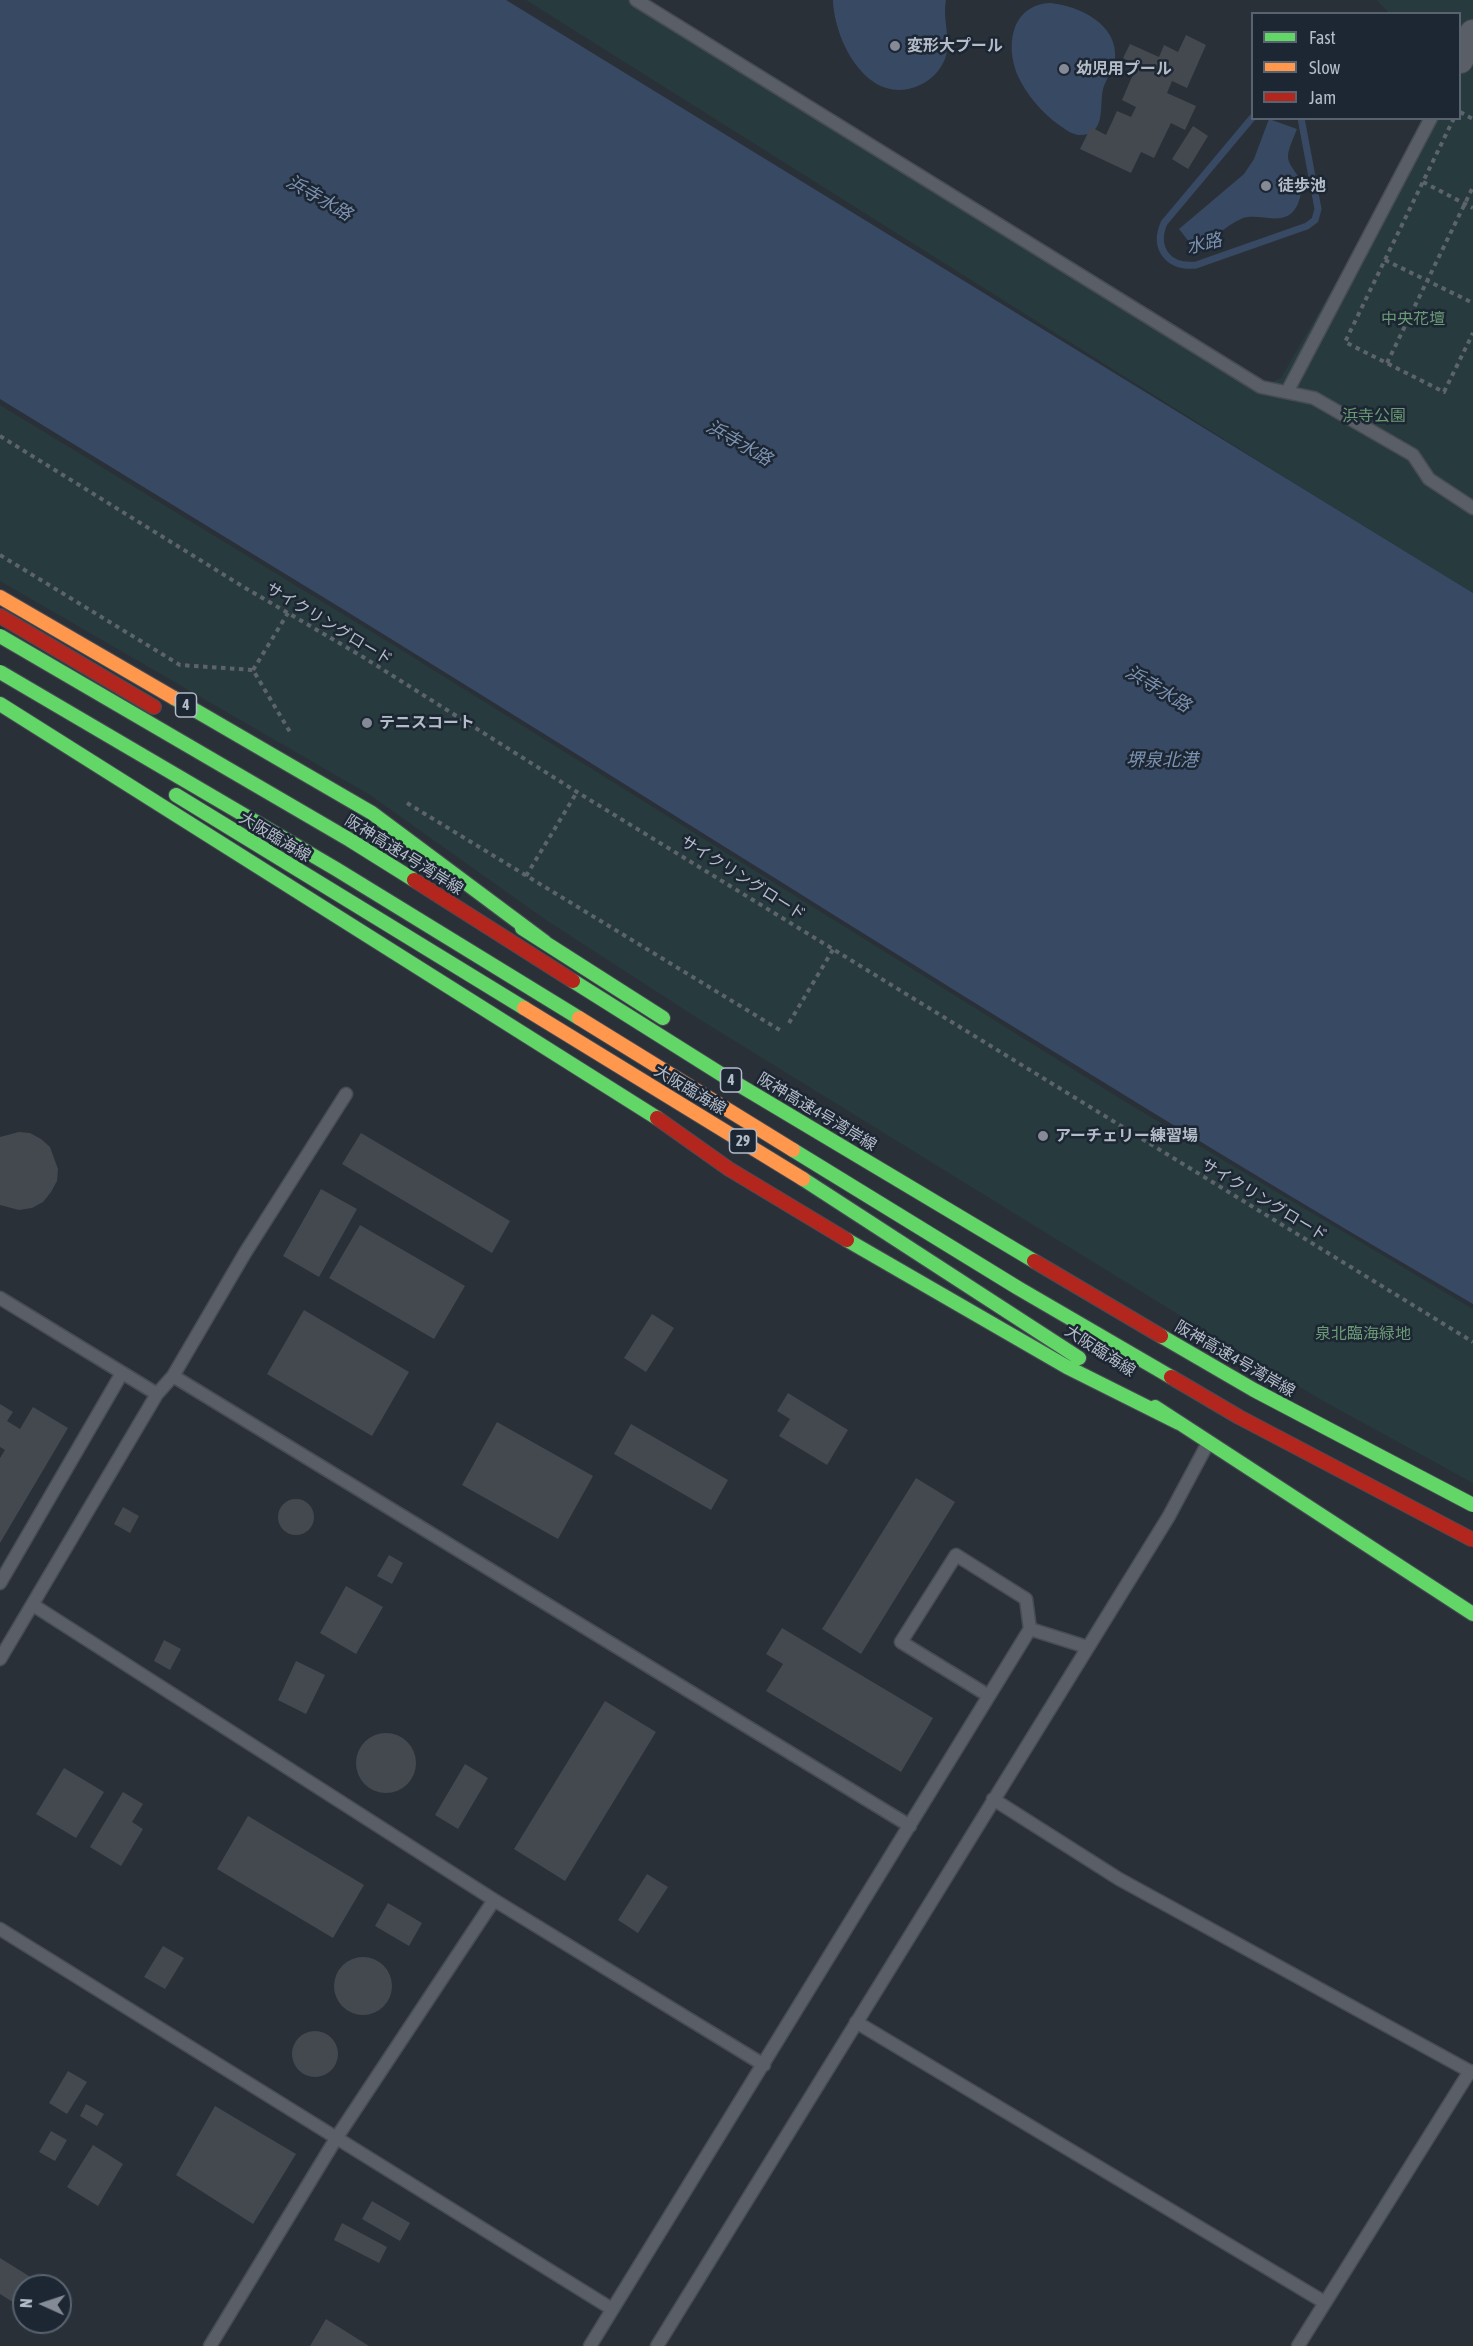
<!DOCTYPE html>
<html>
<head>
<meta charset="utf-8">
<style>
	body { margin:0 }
	#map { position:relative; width:1473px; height:2346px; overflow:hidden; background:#2a3038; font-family:"Asap Condensed",sans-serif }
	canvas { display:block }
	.legend { position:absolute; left:1251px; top:12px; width:210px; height:108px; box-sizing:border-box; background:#1d2633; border:2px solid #59626f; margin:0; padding:8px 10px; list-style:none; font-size:18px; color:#b4bcc9 }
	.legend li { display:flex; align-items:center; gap:12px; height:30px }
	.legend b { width:30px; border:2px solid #59626f }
	.north { position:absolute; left:12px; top:2274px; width:60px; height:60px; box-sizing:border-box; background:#1d2633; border:2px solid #59626f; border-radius:50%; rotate:273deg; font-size:16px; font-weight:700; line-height:24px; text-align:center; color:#b4bcc9 }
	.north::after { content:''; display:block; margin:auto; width:21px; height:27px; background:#848b96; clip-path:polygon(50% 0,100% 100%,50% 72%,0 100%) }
</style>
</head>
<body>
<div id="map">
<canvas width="1473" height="2346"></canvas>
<ul class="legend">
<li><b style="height:8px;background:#63d668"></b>Fast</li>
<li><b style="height:8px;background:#ff974d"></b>Slow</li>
<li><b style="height:8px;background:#b3261e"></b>Jam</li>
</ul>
<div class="north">N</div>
</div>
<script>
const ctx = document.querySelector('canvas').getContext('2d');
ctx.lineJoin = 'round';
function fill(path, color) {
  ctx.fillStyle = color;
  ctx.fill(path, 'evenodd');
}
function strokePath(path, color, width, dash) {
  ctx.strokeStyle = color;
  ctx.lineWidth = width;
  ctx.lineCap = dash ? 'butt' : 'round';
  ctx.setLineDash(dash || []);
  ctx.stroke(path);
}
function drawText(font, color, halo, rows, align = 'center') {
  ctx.font = font + ' "Asap Condensed","Noto Sans JP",sans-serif';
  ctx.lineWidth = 5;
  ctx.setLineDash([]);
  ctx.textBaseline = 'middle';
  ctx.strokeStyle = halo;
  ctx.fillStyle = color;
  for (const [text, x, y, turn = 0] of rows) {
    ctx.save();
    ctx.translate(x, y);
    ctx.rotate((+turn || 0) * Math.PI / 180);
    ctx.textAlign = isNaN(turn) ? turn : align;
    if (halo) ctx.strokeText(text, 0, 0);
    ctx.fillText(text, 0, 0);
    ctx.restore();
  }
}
fill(new Path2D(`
	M526 0H636L1261 387 1281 378 1430 119 1460 118V14L1389 13 1377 0H1473V593L1281 475Z
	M0 405 395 646 1124 1101 1473 1309V1483L1325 1402 1189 1321 699 1019 546 920 370 795 0 581Z`), '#273a3e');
fill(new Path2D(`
	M0 0H506L1473 593V1304C1130 1104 796 890 459 681 306 586 153 493 0 399Z
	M833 0H946C942 20 952 40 945 59 940 71 931 80 920 85 869 109 834 41 833 0Z
	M1050 3C1079 6 1119 24 1115 60 1113 70 1106 79 1103 89 1099 105 1107 136 1079 135 1071 134 1065 129 1059 125 1042 113 1026 94 1018 76 1005 46 1011 5 1050 3Z
	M1269 119 1297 129C1294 137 1289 147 1288 155 1287 168 1304 175 1301 193 1293 235 1261 210 1241 219 1225 226 1211 241 1197 252L1179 229 1244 174 1254 159Z`), '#384963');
strokePath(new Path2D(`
	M1252 118 1164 223C1153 249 1169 268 1196 265L1307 226 1315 220 1318 209 1301 118`), '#384963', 7);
fill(new Path2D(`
	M1186 35 1206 45 1187 88 1172 81 1167 93 1196 106 1185 130 1171 123 1154 158 1141 152 1131 173 1080 149 1091 127 1106 135 1117 111 1131 117 1136 107 1122 100 1137 65 1123 58 1130 44 1159 57 1164 45 1178 52Z
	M1193 126 1208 136 1188 169 1172 159Z
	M19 1132 30 1133 41 1139 50 1147 58 1169 57 1181 51 1192 43 1202 32 1208 19 1210 0 1205V1137Z
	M361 1133 510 1221 492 1253 342 1164Z
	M321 1189 357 1209 319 1277 283 1256Z
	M360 1225 465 1286 434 1339 329 1278Z
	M304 1310 409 1372 372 1436 267 1374Z
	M652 1314 674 1328 646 1372 624 1358Z
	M788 1393 848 1430 827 1465 779 1436 790 1419 777 1411Z
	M0 1404 13 1412 7 1421 20 1429 33 1407 68 1428 0 1543V1458L5 1450 0 1447Z
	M497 1422 593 1476 558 1539 462 1485Z
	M631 1424 728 1480 711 1510 614 1454Z
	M916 1478 955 1502 861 1654 822 1629Z
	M278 1517a18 18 0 1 1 36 0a18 18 0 1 1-36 0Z
	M123 1507 139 1516 130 1533 114 1524Z
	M389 1555 403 1563 392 1584 377 1576Z
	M346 1586 383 1607 356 1654 320 1633Z
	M782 1628 933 1718 901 1772 766 1691 783 1664 766 1654Z
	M164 1640 181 1649 170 1670 154 1661Z
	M296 1661 325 1675 306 1714 278 1700Z
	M605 1701 656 1732 565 1881 514 1849Z
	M356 1763a30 30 0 1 1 60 0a30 30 0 1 1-60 0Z
	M465 1764 488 1778 458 1829 435 1815Z
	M64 1768 104 1792 76 1838 36 1814Z
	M123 1792 143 1804 132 1822 143 1829 121 1866 90 1847Z
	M248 1816 364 1885 333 1938 217 1869Z
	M647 1874 668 1887 638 1933 618 1920Z
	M388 1903 422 1923 409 1946 375 1926Z
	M163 1946 184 1958 165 1989 144 1977Z
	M334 1986a29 29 0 1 1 58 0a29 29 0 1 1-58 0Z
	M292 2054a23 23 0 1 1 46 0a23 23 0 1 1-46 0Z
	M68 2071 87 2082 67 2114 49 2103Z
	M86 2104 104 2114 97 2126 80 2116Z
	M215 2106 296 2154 253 2224 176 2175Z
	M51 2131 67 2140 55 2161 39 2152Z
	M93 2145 123 2164 98 2206 67 2187Z
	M372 2201 410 2223 400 2241 362 2219Z
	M342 2223 387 2247 379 2263 334 2240Z
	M0 2258 45 2286H24V2309L0 2294Z
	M326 2319 369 2346H310Z`), '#444950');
const lane = new Path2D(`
	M636 0 1261 387 1314 398 1413 455 1429 479 1473 508
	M1287 392 1431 118
	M0 1298 157 1394
	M173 1376 910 1826
	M0 1583 122 1373
	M33 1605 494 1900 764 2065
	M0 1659 157 1394 173 1376 245 1253 346 1094
	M989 1696 901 1642 956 1555 1026 1599 1030 1629
	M993 1799 1119 1879 1473 2073
	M0 1929 612 2309
	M856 2022 1324 2302
	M210 2346 337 2137 494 1900
	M590 2346 1030 1629 1087 1647
	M657 2346 1169 1516 1208 1443
	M1298 2346 1470 2071`);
const street = new Path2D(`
	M1460 60 1473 33`);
const fast = new Path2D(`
	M174 698 372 813 545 942
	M0 704 657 1118
	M176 795 524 1008
	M522 928 663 1018
	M803 1179 1079 1358
	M847 1240 1067 1367 1179 1423
	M1155 1407 1473 1614`);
const slow = new Path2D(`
	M0 597 174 698
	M524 1008 803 1179`);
const jam = new Path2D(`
	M0 616 154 707
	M657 1118 729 1169 847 1240`);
strokePath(lane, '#484c53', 15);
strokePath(street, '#484c53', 28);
strokePath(fast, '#484c55', 16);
strokePath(slow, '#484c55', 16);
strokePath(jam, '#484c55', 16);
strokePath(new Path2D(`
	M1460 112 1473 119
	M1454 118 1345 342 1444 392 1473 333
	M1423 182 1473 208
	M1385 260 1473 303
	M1387 363 1473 187
	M0 436 242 586 363 657 577 792 1473 1342
	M0 555 180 665 253 670 290 732 293 734
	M253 670 288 613
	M407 803 783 1032
	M526 876 577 792
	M789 1023 834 948`), '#5d636a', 4, [4.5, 4.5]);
strokePath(lane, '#5a5e66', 12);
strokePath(street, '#5a5e66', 26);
strokePath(fast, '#63d668', 14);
strokePath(slow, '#ff974d', 14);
strokePath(jam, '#b3261e', 14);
const fastBridge = new Path2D(`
	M0 636 350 840 414 880
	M0 672 336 869 579 1018
	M573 981 724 1076 1034 1261
	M793 1150 1018 1288 1171 1377
	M1161 1336 1254 1390 1473 1505`);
const slowBridge = new Path2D(`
	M579 1018 793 1150`);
const jamBridge = new Path2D(`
	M414 880 573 981
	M1034 1261 1161 1336
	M1171 1377 1239 1417 1473 1540`);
strokePath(fastBridge, '#474c53', 16, []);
strokePath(slowBridge, '#474c53', 16, []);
strokePath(jamBridge, '#474c53', 16, []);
strokePath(fastBridge, '#63d668', 14);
strokePath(slowBridge, '#ff974d', 14);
strokePath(jamBridge, '#b3261e', 14);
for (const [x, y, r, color] of [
	[895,46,6,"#848b96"],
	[1064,69,6,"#848b96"],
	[1266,186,6,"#848b96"],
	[367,723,6,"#848b96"],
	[1043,1136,6,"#848b96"]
]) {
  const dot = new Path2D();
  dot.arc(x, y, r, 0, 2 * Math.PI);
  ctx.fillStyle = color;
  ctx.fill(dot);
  strokePath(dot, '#1d2633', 2);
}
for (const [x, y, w] of [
	[186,705,21],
	[731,1080,21],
	[743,1141,27]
]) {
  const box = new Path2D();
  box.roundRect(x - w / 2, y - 12, w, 24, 4.5);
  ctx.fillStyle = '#1d2633';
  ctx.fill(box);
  strokePath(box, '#b4bcc9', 1.5);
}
drawText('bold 15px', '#b4bcc9', null, [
	["4",186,705],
	["4",731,1080],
	["29",743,1141]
]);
drawText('bold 16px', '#b4bcc9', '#1d2633', [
	["変形大プール",907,46],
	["幼児用プール",1076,69],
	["徒歩池",1278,186],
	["テニスコート",379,723],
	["アーチェリー練習場",1055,1136]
], 'left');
drawText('16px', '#6b9a76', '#1d2633', [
	["中央花壇",1413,319],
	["浜寺公園",1374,416],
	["泉北臨海緑地",1363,1334]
]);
drawText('16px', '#b4bcc9', '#1d2633', [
	["サイクリングロード",329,624,31],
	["大阪臨海線",275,837,31],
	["阪神高速4号湾岸線",404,855,32],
	["サイクリングロード",743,878,32],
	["大阪臨海線",690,1090,31],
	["阪神高速4号湾岸線",817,1112,31],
	["サイクリングロード",1264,1200,31],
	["大阪臨海線",1100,1351,33],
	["阪神高速4号湾岸線",1235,1359,30]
]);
drawText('italic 18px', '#7c92b1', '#1d2633', [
	["浜寺水路",319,198,30],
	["水路",1204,244,-14],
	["浜寺水路",739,443,30],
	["浜寺水路",1158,689,31],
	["堺泉北港",1162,760]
]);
</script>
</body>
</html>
